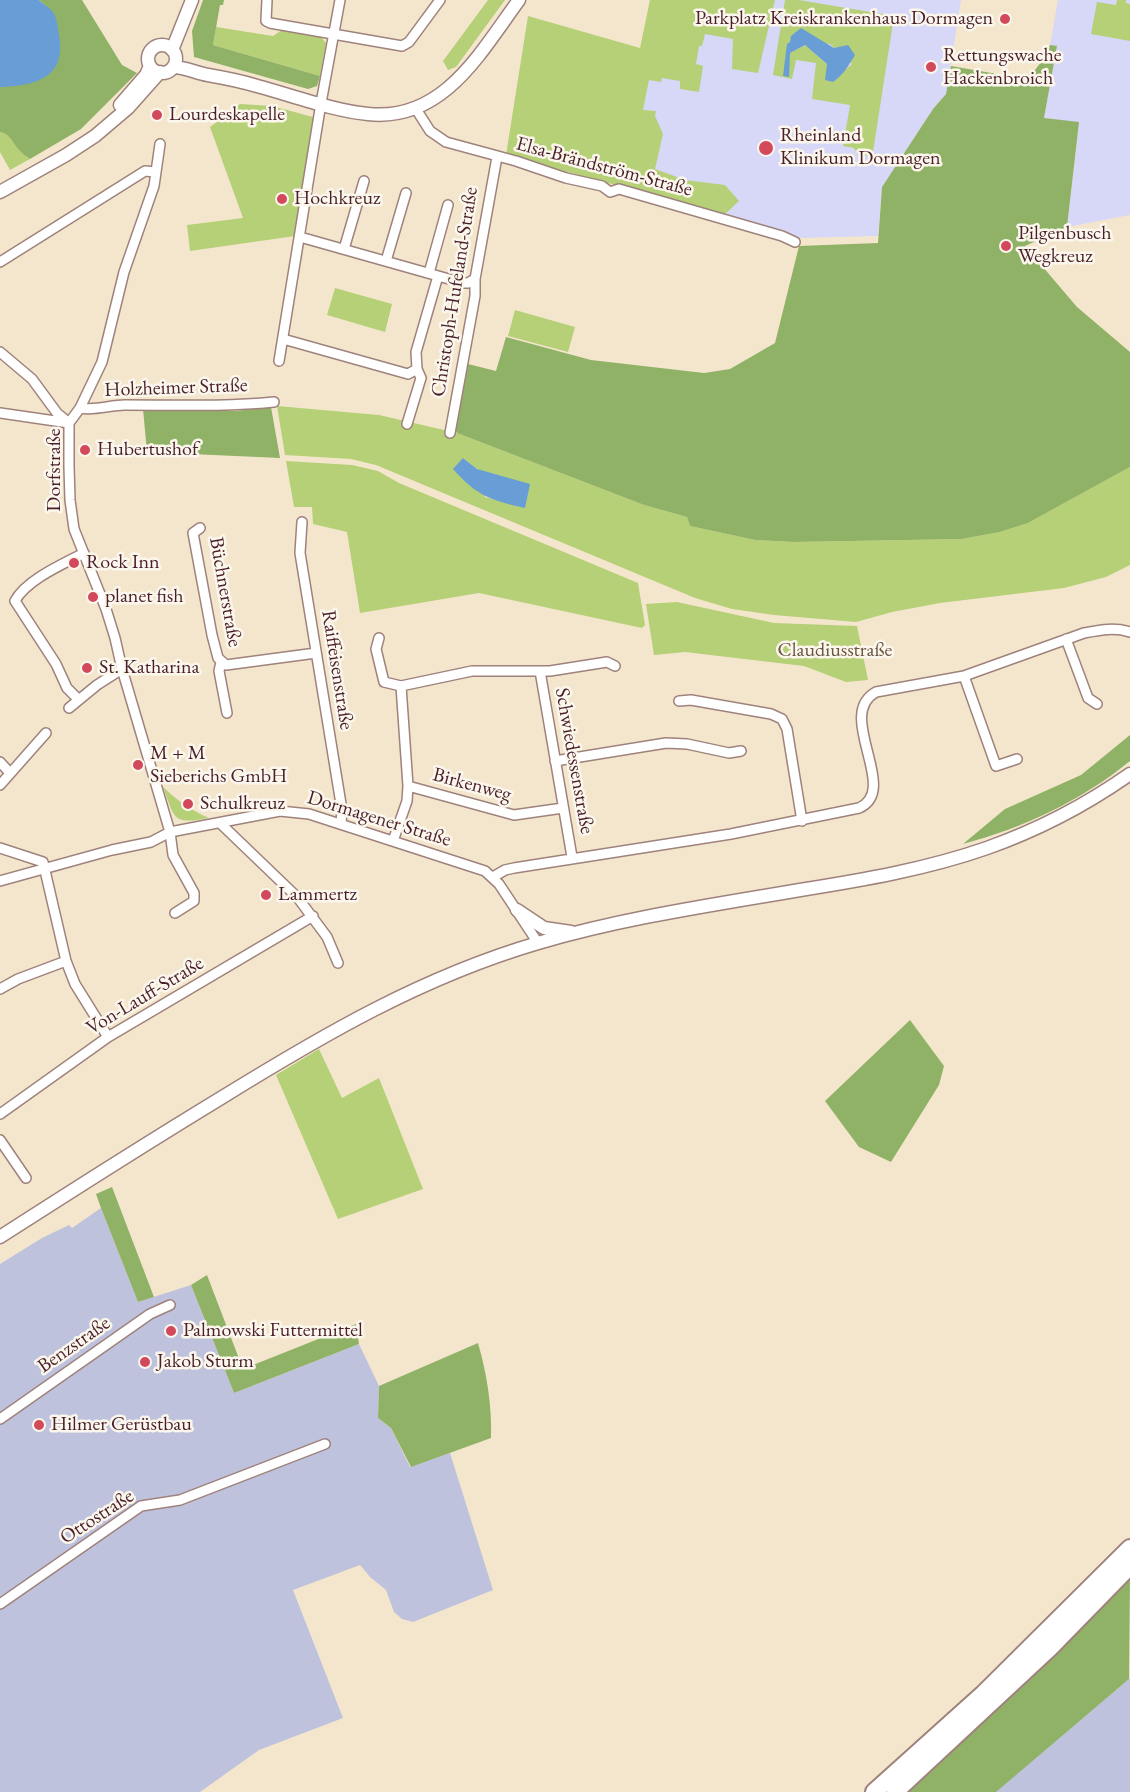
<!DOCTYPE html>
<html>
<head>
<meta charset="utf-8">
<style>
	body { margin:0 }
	canvas { display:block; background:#f4e6cd }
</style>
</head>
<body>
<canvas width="1130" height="1792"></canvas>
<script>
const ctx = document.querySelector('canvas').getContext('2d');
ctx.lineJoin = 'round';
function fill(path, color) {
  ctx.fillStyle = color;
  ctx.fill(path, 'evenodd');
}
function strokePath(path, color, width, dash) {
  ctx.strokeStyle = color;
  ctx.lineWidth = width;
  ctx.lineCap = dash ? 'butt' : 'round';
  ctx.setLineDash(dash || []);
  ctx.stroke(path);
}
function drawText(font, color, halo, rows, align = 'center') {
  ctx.font = font + ' "EB Garamond",serif';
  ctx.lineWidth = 5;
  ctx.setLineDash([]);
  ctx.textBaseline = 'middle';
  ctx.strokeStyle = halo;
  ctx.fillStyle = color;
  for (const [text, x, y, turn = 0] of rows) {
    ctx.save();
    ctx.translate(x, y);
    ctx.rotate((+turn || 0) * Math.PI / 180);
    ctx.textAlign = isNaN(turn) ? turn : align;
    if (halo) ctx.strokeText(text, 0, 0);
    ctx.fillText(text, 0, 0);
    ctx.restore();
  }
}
fill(new Path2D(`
	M650 0H961L946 94 933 109 882 187 878 236 797 238 619 186Z
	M1058 0H1130V215L1067 227 1079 123 1044 118 1057 47 1050 45Z`), '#d7d7f8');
fill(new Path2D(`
	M101 1208 138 1302 191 1285 234 1393 359 1344 379 1386 378 1418 391 1428 410 1467 450 1453 493 1590 413 1622 402 1619 394 1612 386 1590 370 1577 360 1565 293 1590 343 1718 259 1750 200 1792H0V1264L42 1238 69 1225 72 1228Z
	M1130 1678V1792H995L1129 1679Z`), '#bfc2dd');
fill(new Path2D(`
	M488 0H505L456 67 448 70 443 61Z
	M650 0H775L758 73 732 69 733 39 705 34 702 46H699L696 64 703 66 699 92 680 89V81L662 78 661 82 649 80 643 110 656 111 655 116 663 134 655 169 685 180 725 185 739 201 724 215 506 155 528 16 640 48Z
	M785 0H799L894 16 873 152 865 156 858 155 854 148 843 146 850 105 812 99 816 63 796 60 792 79 773 75ZM790 41 830 44 852 64 845 70 827 64 805 45 790 53 788 69Z
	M1117 0H1126V3L1130 4V41L1091 34 1097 2 1116 5Z
	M216 27 273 36 282 30 321 37 326 43 320 76 213 45Z
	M240 104 272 106 313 117 295 236 190 251 187 225 243 218 210 127Z
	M0 132C10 134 12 142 18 149 21 153 26 156 30 159L10 170 0 152Z
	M335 288 392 304 385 332 327 315Z
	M515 310 575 327 568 352 508 336Z
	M277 406 379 415 457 433 644 505 687 517 690 526 755 540 794 542 962 539 1000 532 1028 523 1130 467V565L1106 577 1064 588 940 603 892 612 856 622 774 615 732 609 695 598 376 465 351 459 285 455ZM463 458 525 507 485 497Z
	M286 461 352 465 378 471 399 483 638 583 645 625 642 628 479 593 360 613 347 532 313 524 312 507H294Z
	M677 602 774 623 857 626 868 680 846 682 804 666 685 652 654 655 646 604Z
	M163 787C177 800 190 810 209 818 172 825 175 819 163 787Z
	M319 1049 342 1098 379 1078 423 1189 338 1219 276 1075Z`), '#b5d076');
fill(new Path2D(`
	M39 0H82L122 65 137 73 81 129 30 159C26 156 21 153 18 149 12 142 10 134 0 132V87L8 86 47 7Z
	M203 0H224L223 5H220L213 45 320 76 317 86 308 89 194 57 192 31Z
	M1050 45 1057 46 1044 118 1079 122 1067 227 1025 246 1077 307 1130 352V467L1028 523 1000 532 962 539 794 542 755 540 690 526 687 517 644 505 457 433 454 428 464 363 496 371 506 337 591 360 704 373 730 369 775 343 799 246 878 243 882 187 933 109 946 94 951 66 1009 76 1032 74 1041 62Z
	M271 407 280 458 147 452 143 409 236 411Z
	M1130 735V761C1081 801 1023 828 963 844L1005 809 1081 775Z
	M910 1020 944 1066 939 1085 891 1162 859 1147 825 1101Z
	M112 1187 154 1297 138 1302 101 1208 96 1194Z
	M207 1275 243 1369 356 1324 359 1344 234 1393 191 1285Z
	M478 1343C487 1374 492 1406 491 1438L411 1467 391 1428 378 1418 379 1386Z
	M1130 1578 1129 1679 996 1792H907C984 1724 1058 1652 1130 1578Z`), '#90b267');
fill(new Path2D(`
	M0 0H39C43 4 50 8 53 12 57 18 58 29 59 35 67 77 36 86 0 87Z
	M801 28 834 48 848 45 855 55C848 66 845 73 833 82L825 80 827 64 805 45 790 53 789 77 783 76 787 44 790 42 791 36Z
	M463 458 477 469 530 484 525 508C490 500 477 496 453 469Z`), '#689ed5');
const street = new Path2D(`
	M267 0 266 21 270 23 402 46 409 42 440 0
	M416 109 430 131 446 142 516 161 566 178 602 186 610 192 619 189 782 236 795 242
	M160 144 154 186 124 272 102 362 80 408 69 423V466L70 500 74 529 106 609 115 638 122 669 170 832 173 855 194 893V901L175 913
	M300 237 463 283H468L475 279
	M344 249 364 181
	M386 261 406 193
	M0 262 145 171 155 172
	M429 273 448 205
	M283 339 408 374 417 369
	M0 352 32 379 57 413 69 423
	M279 361 321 103 340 0
	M80 408C95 411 110 405 125 405 175 405 224 407 274 402
	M0 413 69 423
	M407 424 421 378 417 369 416 352 438 276
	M450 433 475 296V279L497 157
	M302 522 300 553 342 810 341 824
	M200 528 193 533 212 635 218 658 226 665 316 653
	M379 638 376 649 384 682 401 686 472 671H550L607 662 615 666
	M1066 639 1088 698 1097 704
	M221 662 219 671 227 713
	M540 671 572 857
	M964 676 996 766 1017 759
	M78 699 67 688 56 664 15 601C26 580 63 564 84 553
	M679 701 691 700 771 714 782 719 787 729 802 821
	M69 708 97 685 122 669
	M555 761 666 743 687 744 729 753 741 751
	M0 762 10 773
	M0 785 46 733
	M408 786 514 815 563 808
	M220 823 298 898 327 937 338 963
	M393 841 407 801 408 786 401 686
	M0 848 43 862 66 961 75 984 108 1037
	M493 877 505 870 514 868 731 834 859 808C901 790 834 715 876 692L964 676 1084 633C1100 630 1114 627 1130 632
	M0 881 112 850 151 842 170 832 280 811 309 814 485 871 499 884 538 943
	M0 989 18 979 66 961
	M0 1114 108 1037 313 916
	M0 1140 26 1178
	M0 1419 150 1314 170 1305
	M0 1604 141 1506 180 1500 325 1444`);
const secondary = new Path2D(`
	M148 59a14 14 0 1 1 28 0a14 14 0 1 1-28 0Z
	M172 50 192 0
	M173 67C185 67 196 73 208 75 225 78 241 81 257 86 291 95 334 111 368 114 443 122 480 53 519 0
	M120 105 146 75 150 66
	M0 192 66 155 95 136 128 108 160 72
	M517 910 544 928 571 932
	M0 1237C73 1190 147 1143 221 1098 323 1035 422 977 538 943 623 918 712 905 800 890 863 880 927 869 987 848 1038 830 1086 805 1130 774`);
const highway = new Path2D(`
	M874 1792 983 1694 1130 1548
	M895 1792 1050 1648 1130 1566`);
strokePath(street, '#9f827c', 12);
strokePath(secondary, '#9f827c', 15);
strokePath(highway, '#9f827c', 20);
strokePath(street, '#fff', 9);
strokePath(secondary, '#fff', 12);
strokePath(highway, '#fff', 16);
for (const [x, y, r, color] of [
	[1005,19,6,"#d1495b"],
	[931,67,6,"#d1495b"],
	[157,115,6,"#d1495b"],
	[766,148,8,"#d1495b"],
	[282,199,6,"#d1495b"],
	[1006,246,6,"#d1495b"],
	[85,450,6,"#d1495b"],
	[74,563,6,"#d1495b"],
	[93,597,6,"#d1495b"],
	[87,668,6,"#d1495b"],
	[138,765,6,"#d1495b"],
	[188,804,6,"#d1495b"],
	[266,895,6,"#d1495b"],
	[171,1331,6,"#d1495b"],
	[145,1362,6,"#d1495b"],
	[39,1425,6,"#d1495b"]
]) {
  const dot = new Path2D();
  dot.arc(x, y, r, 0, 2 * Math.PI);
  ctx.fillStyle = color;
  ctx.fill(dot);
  strokePath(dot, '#fbf7ec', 2);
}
drawText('20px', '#4a1f2b', '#fbf7ec', [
	["Parkplatz Kreiskrankenhaus Dormagen",993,19,"right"],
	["Rettungswache",943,56],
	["Hackenbroich",943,79],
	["Lourdeskapelle",169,115],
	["Rheinland",780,136],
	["Klinikum Dormagen",780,159],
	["Hochkreuz",294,199],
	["Pilgenbusch",1018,234],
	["Wegkreuz",1018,257],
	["Hubertushof",97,450],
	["Rock Inn",86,563],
	["planet fish",105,597],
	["St. Katharina",99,668],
	["M + M",150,754],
	["Sieberichs GmbH",150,777],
	["Schulkreuz",200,804],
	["Lammertz",278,895],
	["Palmowski Futtermittel",183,1331],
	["Jakob Sturm",157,1362],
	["Hilmer Gerüstbau",51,1425]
], 'left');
drawText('20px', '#4a1f2b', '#fbf7ec', [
	["Elsa-Brändström-Straße",604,167,15],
	["Christoph-Hufeland-Straße",455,292,-81],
	["Holzheimer Straße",176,388,-2],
	["Dorfstraße",55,470,-90],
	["Büchnerstraße",225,592,80],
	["Raiffeisenstraße",337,670,81],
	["Schwiedessenstraße",574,761,80],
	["Birkenweg",472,785,15],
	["Dormagener Straße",379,819,17],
	["Von-Lauff-Straße",145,996,-31],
	["Benzstraße",74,1345,-35],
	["Ottostraße",97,1517,-33]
]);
drawText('20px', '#6a5442', '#fbf7ec', [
	["Claudiusstraße",835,651]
]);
</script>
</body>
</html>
